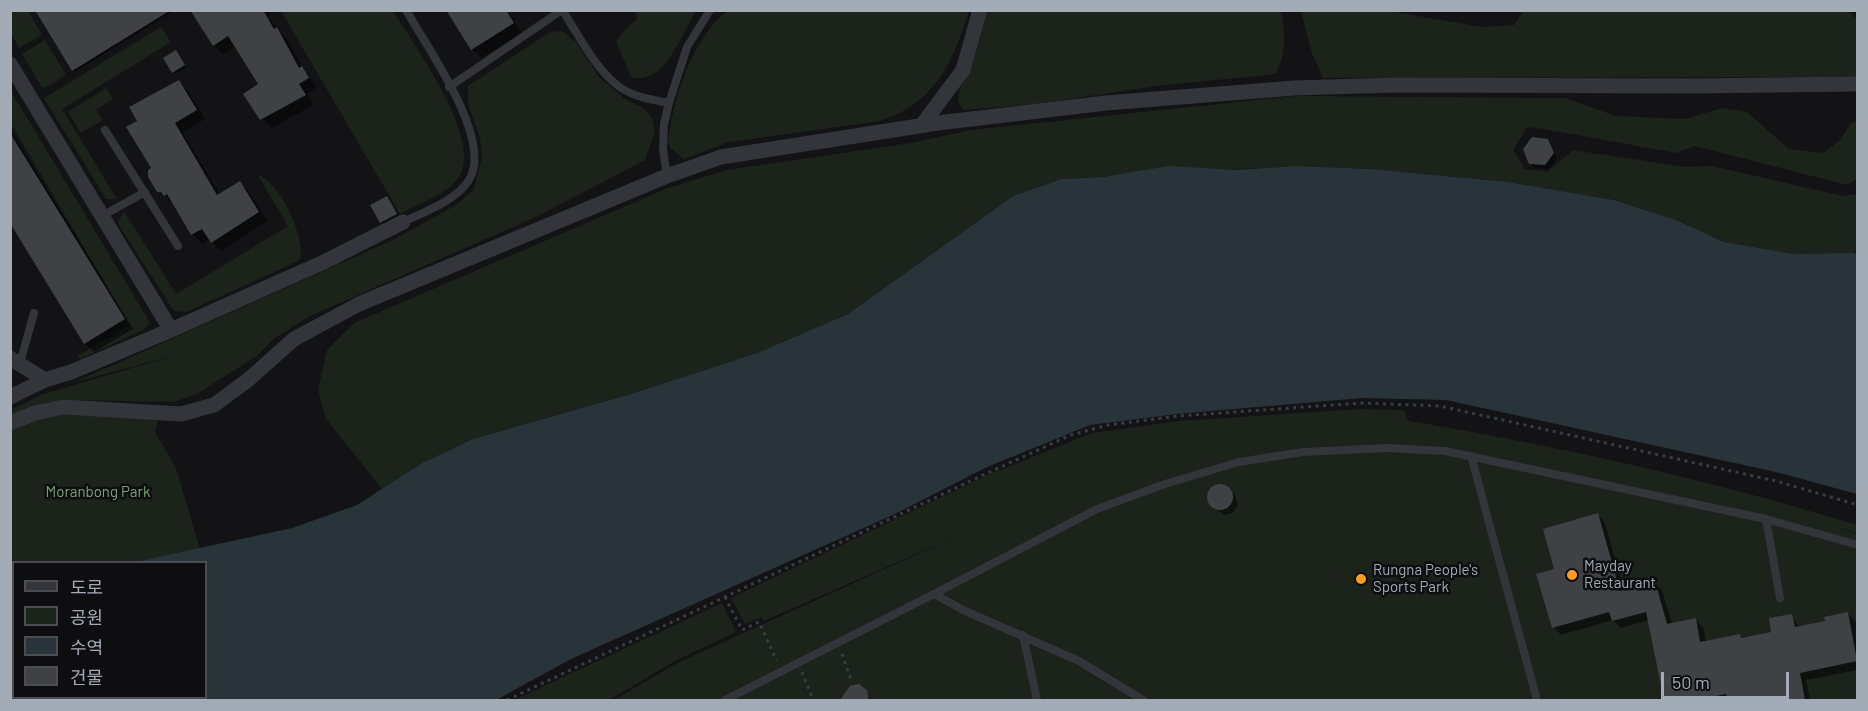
<!DOCTYPE html>
<html>
<head>
<meta charset="utf-8">
<style>
	body { margin:0 }
	#map { position:relative; width:1868px; height:711px; overflow:hidden; background:#131315; font-family:Barlow,"Noto Sans KR",sans-serif }
	canvas { display:block }
	.frame { position:absolute; inset:0; border:12px solid #a3abb6; pointer-events:none }
	.legend { position:absolute; left:12px; top:561px; width:195px; height:138px; box-sizing:border-box; background:#0e0e10; border:2px solid #4a4d52; margin:0; padding:8px 10px; list-style:none; font-size:18px; color:#a3abb6 }
	.legend li { display:flex; align-items:center; gap:12px; height:30px }
	.legend b { width:30px; border:2px solid #4a4d52 }
	.scale { position:absolute; left:1661px; top:672px; width:128px; height:27px; box-sizing:border-box; border:3px solid #a3abb6; border-top:0; padding-left:8px; font-size:18px; line-height:21px; white-space:nowrap; color:#a3abb6; -webkit-text-stroke:4px #0e0e10; paint-order:stroke }
</style>
</head>
<body>
<div id="map">
<canvas width="1868" height="711"></canvas>
<div class="frame"></div>
<ul class="legend">
<li><b style="height:8px;background:#33353a"></b>도로</li>
<li><b style="height:16px;background:#1b231b"></b>공원</li>
<li><b style="height:16px;background:#283439"></b>수역</li>
<li><b style="height:16px;background:#3f4145"></b>건물</li>
</ul>
<div class="scale">50 m</div>
</div>
<script>
const ctx = document.querySelector('canvas').getContext('2d');
ctx.lineJoin = 'round';
function fill(path, color) {
  ctx.fillStyle = color;
  ctx.fill(path, 'evenodd');
}
function strokePath(path, color, width, dash) {
  ctx.strokeStyle = color;
  ctx.lineWidth = width;
  ctx.lineCap = dash ? 'butt' : 'round';
  ctx.setLineDash(dash || []);
  ctx.stroke(path);
}
function drawText(font, color, halo, rows, align = 'center') {
  ctx.font = font + ' Barlow,sans-serif';
  ctx.lineWidth = 5;
  ctx.setLineDash([]);
  ctx.textBaseline = 'middle';
  ctx.strokeStyle = halo;
  ctx.fillStyle = color;
  for (const [text, x, y, turn = 0] of rows) {
    ctx.save();
    ctx.translate(x, y);
    ctx.rotate((+turn || 0) * Math.PI / 180);
    ctx.textAlign = isNaN(turn) ? turn : align;
    if (halo) ctx.strokeText(text, 0, 0);
    ctx.fillText(text, 0, 0);
    ctx.restore();
  }
}
fill(new Path2D(`
	M1280 10C1286 32 1287 53 1276 73L1269 75 1165 85 1036 104 964 110 958 102 959 91 973 63 988 11Z
	M1524 10 1848 11 1857 19V77L1323 78 1312 53 1301 11H1390L1482 27 1514 25Z
	M10 11H28L42 35 19 48 11 34Z
	M281 11H393C414 45 484 140 459 177 447 195 418 204 400 214Z
	M636 11H696C680 36 667 83 632 78L616 42 623 32 637 19Z
	M727 11V10L969 11C952 63 937 102 880 121L729 142 684 159 670 148 668 142C674 96 691 41 727 11Z
	M161 27 171 42 62 109 117 199H106L44 98Z
	M562 31 576 42 599 77 625 99 645 109 652 118 655 132 645 160 536 217 308 317 272 340 258 355 197 394 174 402 65 400 46 403 11 416V410L43 394 180 354 75 382 395 239 456 205 474 189 482 157 480 138 468 104V86L550 32Z
	M45 40 66 75 43 89 22 54Z
	M106 88 113 99 96 110 103 120 81 133 68 112Z
	M11 91 148 319 149 324 143 330 80 359 77 356 130 325 11 124Z
	M1295 96 1565 98 1616 116 1685 119 1722 108 1747 112 1789 149 1823 153 1840 140 1851 123 1857 121V179L1847 185 1695 146 1676 153 1544 129 1527 127 1513 150 1525 169 1547 172 1573 150 1685 167 1712 166 1843 196 1857 194V249L1852 254H1794L1724 242 1676 220 1614 200 1508 182 1371 169 1296 166 1061 179 1013 196 848 314 757 353 631 394 473 439 422 463 382 489 326 419 318 390 327 350 354 323 668 188 727 170 911 143 971 130Z
	M257 174C282 185 302 231 301 257L298 261 187 312 174 311 120 227 118 222 124 211 176 294 288 226Z
	M1360 409 1403 410 1409 421C1560 446 1711 480 1857 525V533L1838 527 1857 534V700H614L677 663 973 529 764 621 762 617 745 624 731 598 985 476 1092 433 1179 421Z
	M70 413 158 419 155 432 176 468 200 549 135 562H14L13 615 11 617V428L31 420Z
	M722 603 736 632 677 660 609 700H514Z`), '#1b231b');
fill(new Path2D(`
	M1169 166 1236 170 1296 166 1371 169 1508 182 1614 200 1676 220 1724 242 1794 254 1857 253V494L1776 472 1446 400 1362 398 1177 414 1090 425 985 468 895 514 571 659 496 700H11L10 617 13 615 14 698H206V562H135L292 528 357 505 422 463 473 439 631 394 757 353 848 314 1013 196 1061 179 1103 177Z`), '#283439');
fill(new Path2D(`
	M36 10H175L75 72Z
	M212 10H268L271 15 268 17 286 38 303 69 317 87 307 94 314 104 271 129 246 94 260 85 236 46 223 54 214 45Z
	M448 10H507L522 33 481 58 472 49Z
	M177 54 186 68 175 74 173 72Z
	M179 82 188 91 205 119 183 133 220 195 240 183 249 192 267 221 221 251 210 239 202 244 193 234 174 204 159 191 139 121Z
	M10 129 133 329 94 352 85 343 10 210Z
	M1547 140 1557 158 1549 169 1535 168 1530 163Z
	M387 198 400 219 386 226 381 222Z
	M1222 485 1235 495 1238 504 1233 513 1225 515 1210 505 1208 496 1212 487Z
	M1598 515 1605 523 1624 591 1654 583 1662 590 1672 624 1695 619 1703 627 1706 642 1773 633 1791 615 1800 628 1827 622 1848 614 1856 622 1858 631V670L1806 680 1810 700H1665L1649 620 1621 628 1613 620 1561 635 1553 627 1556 570Z
	M866 691 872 700H847L846 694Z`), '#0007');
fill(new Path2D(`
	M35 10H171L72 71Z
	M190 10H263L274 29 277 27 299 68 302 66 309 78 299 84 306 95 260 120 243 94 258 84 228 36 213 46Z
	M446 10H506L514 23 471 50Z
	M176 50 185 65 172 73 163 58Z
	M179 80 197 110 175 123 217 195 240 181 259 212 211 243 202 229 191 235 167 194 164 196 161 192H157L148 177V170L151 168 126 127 137 121 129 107Z
	M10 133 125 319 84 344 10 223Z
	M1532 137 1548 139 1554 153 1545 165 1529 164 1523 149Z
	M387 196 397 214 380 223 370 205Z
	M1207 497a13 13 0 1 1 26 0a13 13 0 1 1-26 0Z
	M1598 513 1620 591 1655 581 1667 624 1696 618 1700 642 1740 634 1741 638 1771 632 1769 618 1792 614 1795 627 1825 621 1824 617 1848 612 1857 661 1800 673 1805 700H1727L1726 694 1695 700H1664L1646 612 1612 621 1609 612 1552 628 1536 574 1554 569 1543 529Z
	M859 684 867 690 869 700H840L850 686Z`), '#3f4145');
strokePath(new Path2D(`
	M725 597 742 630 759 622 777 661
	M842 654 851 680
	M802 672 813 700
	M507 700 983 475 1071 435 1108 425 1178 416 1362 403 1440 406 1776 481 1858 505`), '#393c41', 3, [3, 4.5]);
strokePath(new Path2D(`
	M562 10C579 35 596 71 621 88 635 97 653 100 669 103
	M449 87 562 10
	M105 130 178 246
	M667 176 663 149 664 124 669 103 687 47 710 10
	M102 216 145 192
	M403 222C424 212 456 201 469 180 494 139 427 48 406 10
	M20 363 34 313
	M1471 456 1537 700
	M1766 519 1780 598
	M934 594 1097 509 1165 484 1239 462 1303 452 1387 448 1445 451 1766 519 1858 545
	M1023 635 1037 700
	M725 700 934 594 963 610 1079 661 1143 700`), '#33353a', 8);
strokePath(new Path2D(`
	M10 64 171 330
	M922 125 963 70 980 10
	M10 358 45 380
	M10 397 45 380 71 372 171 330 324 262 403 222
	M10 423 35 413 63 407 181 414 214 405 248 380 294 339 359 304 667 176 721 157 938 123 1106 103 1294 88 1398 85 1691 86 1858 84`), '#33353a', 15);
for (const [x, y, r, color] of [
	[1572,575,6,"#ff9c20"],
	[1361,579,6,"#ff9c20"]
]) {
  const dot = new Path2D();
  dot.arc(x, y, r, 0, 2 * Math.PI);
  ctx.fillStyle = color;
  ctx.fill(dot);
  strokePath(dot, '#0e0e10', 2);
}
drawText('15px', '#7aa378', '#0e0e10', [
	["Moranbong Park",98,492]
]);
drawText('15px', '#a3abb6', '#0e0e10', [
	["Mayday",1584,566],
	["Restaurant",1584,583],
	["Rungna People's",1373,570],
	["Sports Park",1373,587]
], 'left');
</script>
</body>
</html>
